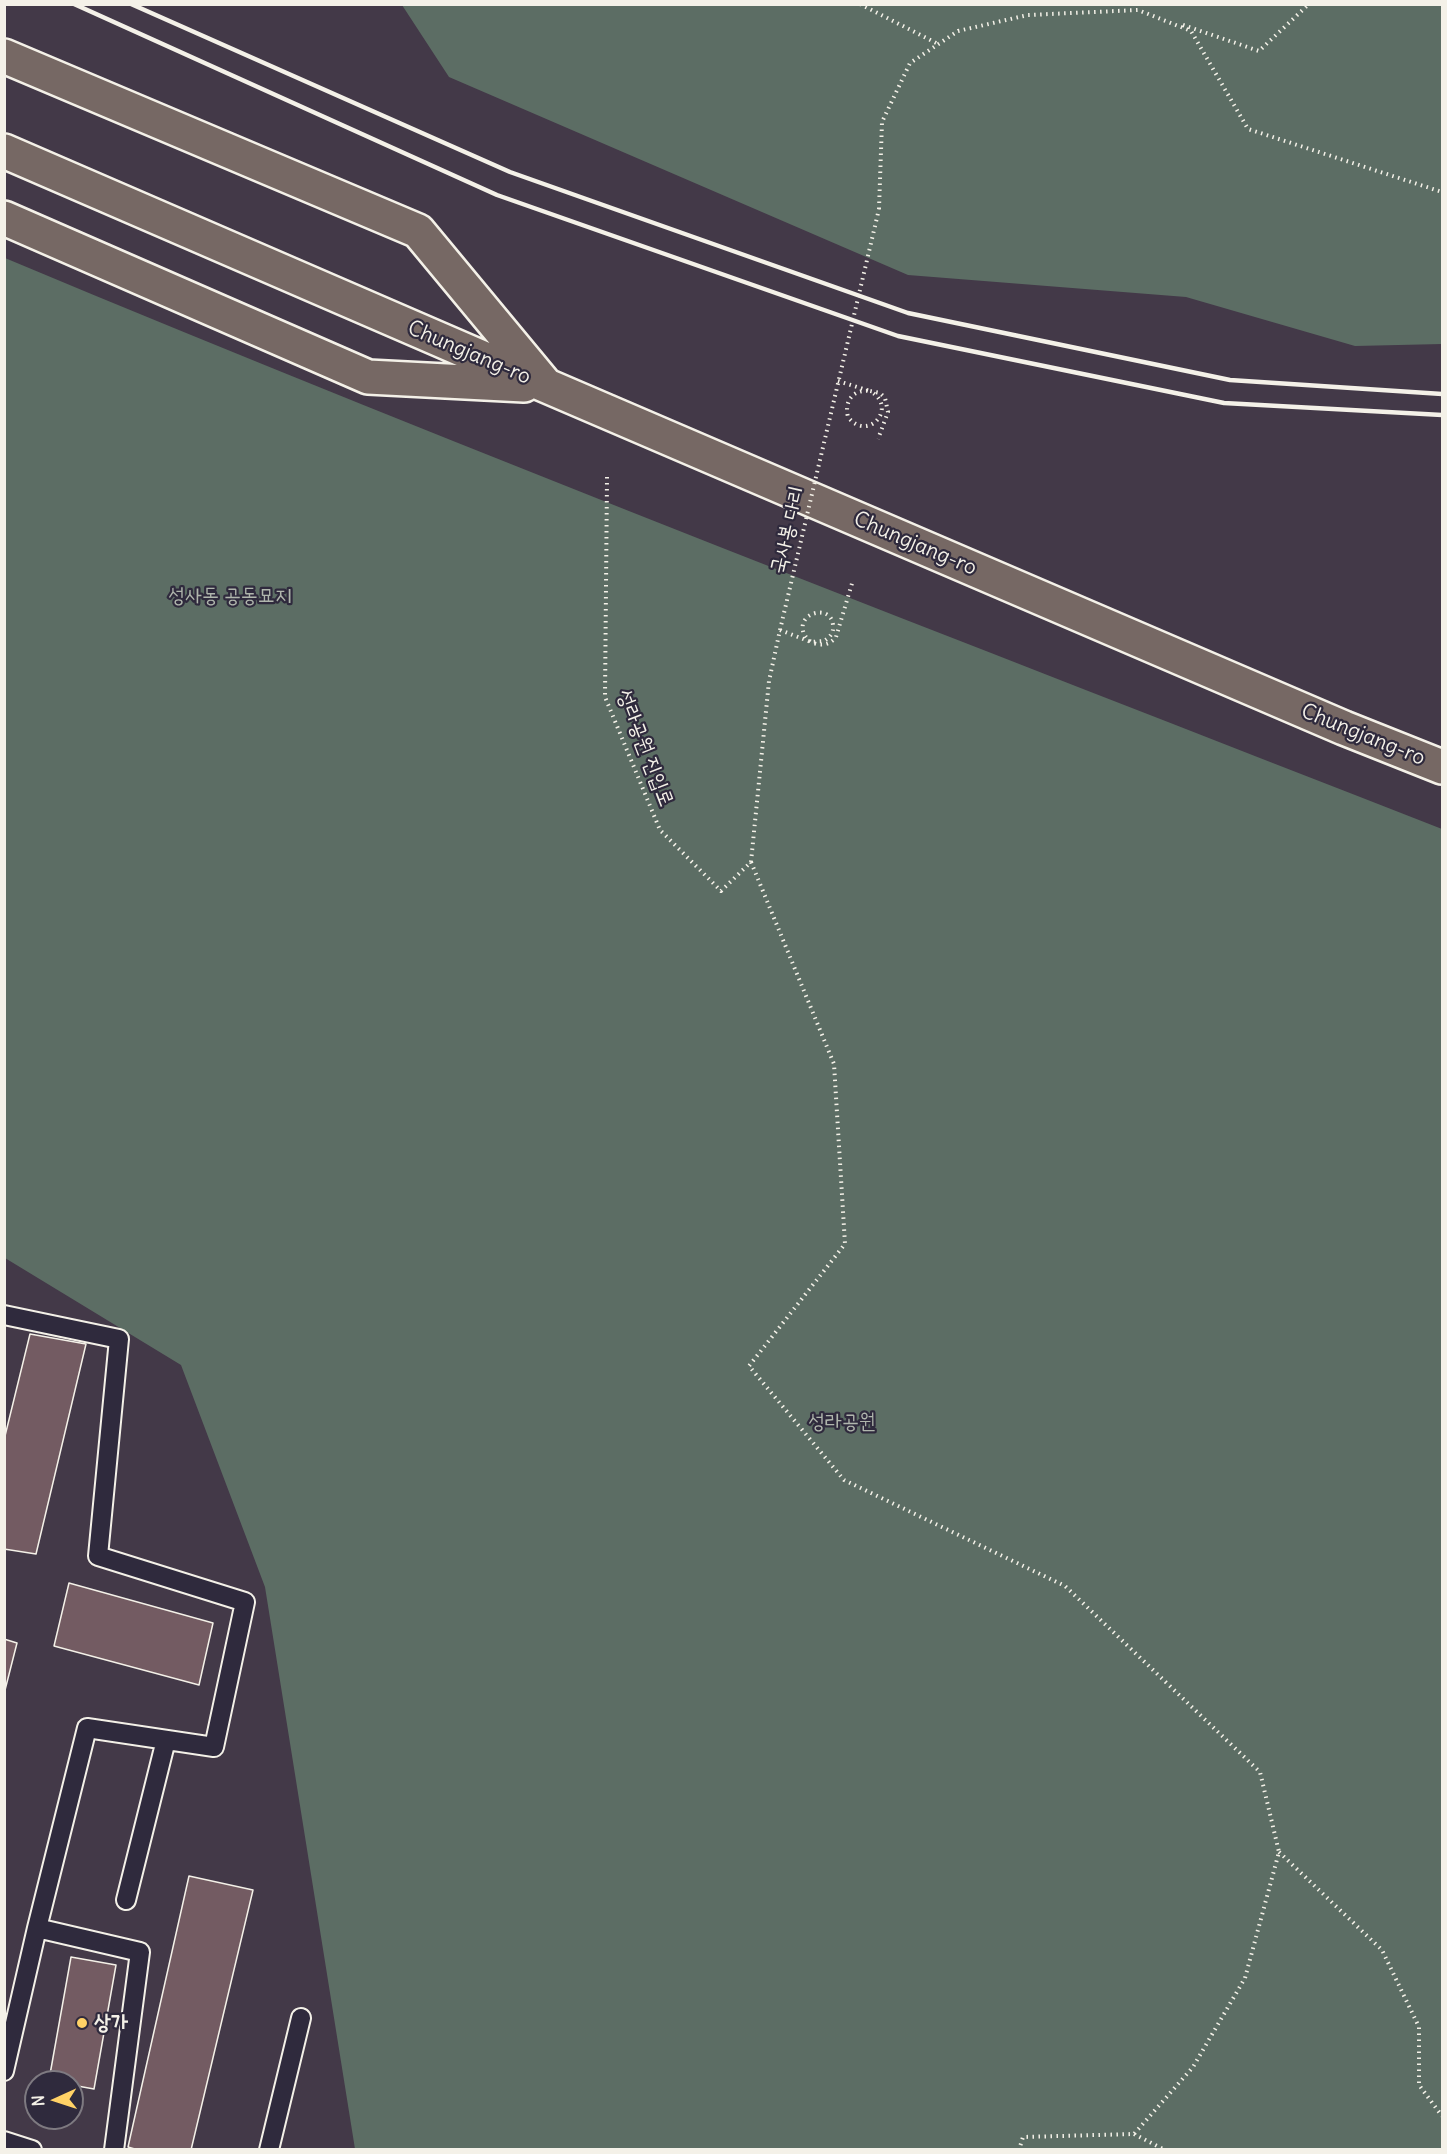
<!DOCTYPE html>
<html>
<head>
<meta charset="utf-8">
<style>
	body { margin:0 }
	#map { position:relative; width:1447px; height:2154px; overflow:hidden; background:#433948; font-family:Delius,sans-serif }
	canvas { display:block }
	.frame { position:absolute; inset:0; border:6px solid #f4f1e8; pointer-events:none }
	.north { position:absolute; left:24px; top:2070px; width:60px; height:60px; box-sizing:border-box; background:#2f2a3d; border:2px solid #7e7a81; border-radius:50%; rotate:267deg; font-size:16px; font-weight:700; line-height:24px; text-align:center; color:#f4f1e8 }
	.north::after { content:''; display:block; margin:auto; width:21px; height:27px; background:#ffd166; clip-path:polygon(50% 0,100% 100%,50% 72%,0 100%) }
</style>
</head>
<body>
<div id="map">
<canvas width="1447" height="2154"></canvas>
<div class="frame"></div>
<div class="north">N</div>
</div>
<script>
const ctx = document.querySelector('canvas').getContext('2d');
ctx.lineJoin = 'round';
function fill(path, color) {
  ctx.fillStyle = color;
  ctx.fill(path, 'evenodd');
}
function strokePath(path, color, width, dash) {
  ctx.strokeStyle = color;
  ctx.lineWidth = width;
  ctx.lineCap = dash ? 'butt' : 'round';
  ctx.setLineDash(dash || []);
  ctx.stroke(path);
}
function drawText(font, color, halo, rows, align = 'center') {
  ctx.font = font + ' Delius,"Poor Story",sans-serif';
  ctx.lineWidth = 4.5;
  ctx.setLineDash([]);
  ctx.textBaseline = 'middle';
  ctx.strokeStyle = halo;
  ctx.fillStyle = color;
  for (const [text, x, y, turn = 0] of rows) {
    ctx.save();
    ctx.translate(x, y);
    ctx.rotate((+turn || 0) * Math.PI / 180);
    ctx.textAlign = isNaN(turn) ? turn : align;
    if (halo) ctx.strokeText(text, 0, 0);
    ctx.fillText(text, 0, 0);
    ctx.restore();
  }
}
fill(new Path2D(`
	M402 5H1442V344L1355 346 1186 297 908 275 449 77Z
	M5 258C481 457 962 641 1442 829V2149H355L265 1587 181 1365 5 1258Z`), '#5c6d64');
const building = new Path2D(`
	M30 1334 86 1344 36 1554 4 1549V1440Z
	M69 1583 213 1623 199 1685 54 1646Z
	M4 1639 17 1643 4 1694Z
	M189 1876 253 1890 191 2150H138L128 2147Z
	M71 1957 116 1965 94 2089 72 2085V2082L49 2080Z`);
fill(building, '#735b62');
strokePath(building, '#f4f1e8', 1.5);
const service = new Path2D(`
	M4 1315 119 1339 98 1556 245 1602 214 1747 87 1728 37 1928 4 2071
	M126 1900 166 1740
	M37 1928 140 1952 114 2150
	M4 2141 32 2150
	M269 2150 301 2018`);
const primary = new Path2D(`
	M4 56 418 231 544 383
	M4 151 547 386 1344 728 1442 767
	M4 218 368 377 524 385`);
strokePath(service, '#f4f1e8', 22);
strokePath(primary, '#f4f1e8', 38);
strokePath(new Path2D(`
	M860 4 938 44
	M1183 25 1259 51 1309 4
	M879 209 882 122 910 63 958 31 1028 15 1138 10 1191 31 1248 129 1442 192
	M838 381 870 391C853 389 844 401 848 417 868 443 899 407 870 391L880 393 885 398 888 412 878 439
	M607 477 605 697 660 830 721 891 751 862 834 1064 845 1244 749 1366 844 1480 1065 1586 1260 1772 1279 1852 1245 1978 1193 2067 1134 2134 1023 2137 1019 2150
	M780 630 811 642 824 641C830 637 834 633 833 625 831 603 795 613 804 634 811 647 828 648 836 637L853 580
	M1279 1852 1382 1950 1419 2027V2085L1442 2116
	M1134 2134 1165 2150`), '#f4f1e8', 4, [1.5, 4.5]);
strokePath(service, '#2f2a3d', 18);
strokePath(primary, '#766864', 33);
strokePath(new Path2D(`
	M74 4 497 195 898 336 1224 403 1442 415
	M131 4 510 172 908 313 1230 380 1442 394`), '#f4f1e8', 4.5);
strokePath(new Path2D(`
	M751 862 769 681 780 630 879 209`), '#f4f1e8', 4, [1.5, 4.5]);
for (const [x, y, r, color] of [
	[82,2023,6,"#ffd166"]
]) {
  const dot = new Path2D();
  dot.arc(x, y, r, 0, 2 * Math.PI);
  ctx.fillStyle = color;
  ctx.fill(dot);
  strokePath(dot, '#2f2a3d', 2);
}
drawText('21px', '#f4f1e8', '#2f2a3d', [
	["Chungjang-ro",469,353,23],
	["국사봉 다리",788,530,-77],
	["Chungjang-ro",915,544,23],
	["Chungjang-ro",1363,735,22],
	["성라공원 진입로",645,748,69]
]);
drawText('21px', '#b0b6ad', '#2f2a3d', [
	["성사동 공동묘지",230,596],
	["성라공원",842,1422]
]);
drawText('bold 21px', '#f4f1e8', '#2f2a3d', [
	["상가",94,2023]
], 'left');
</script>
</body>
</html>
